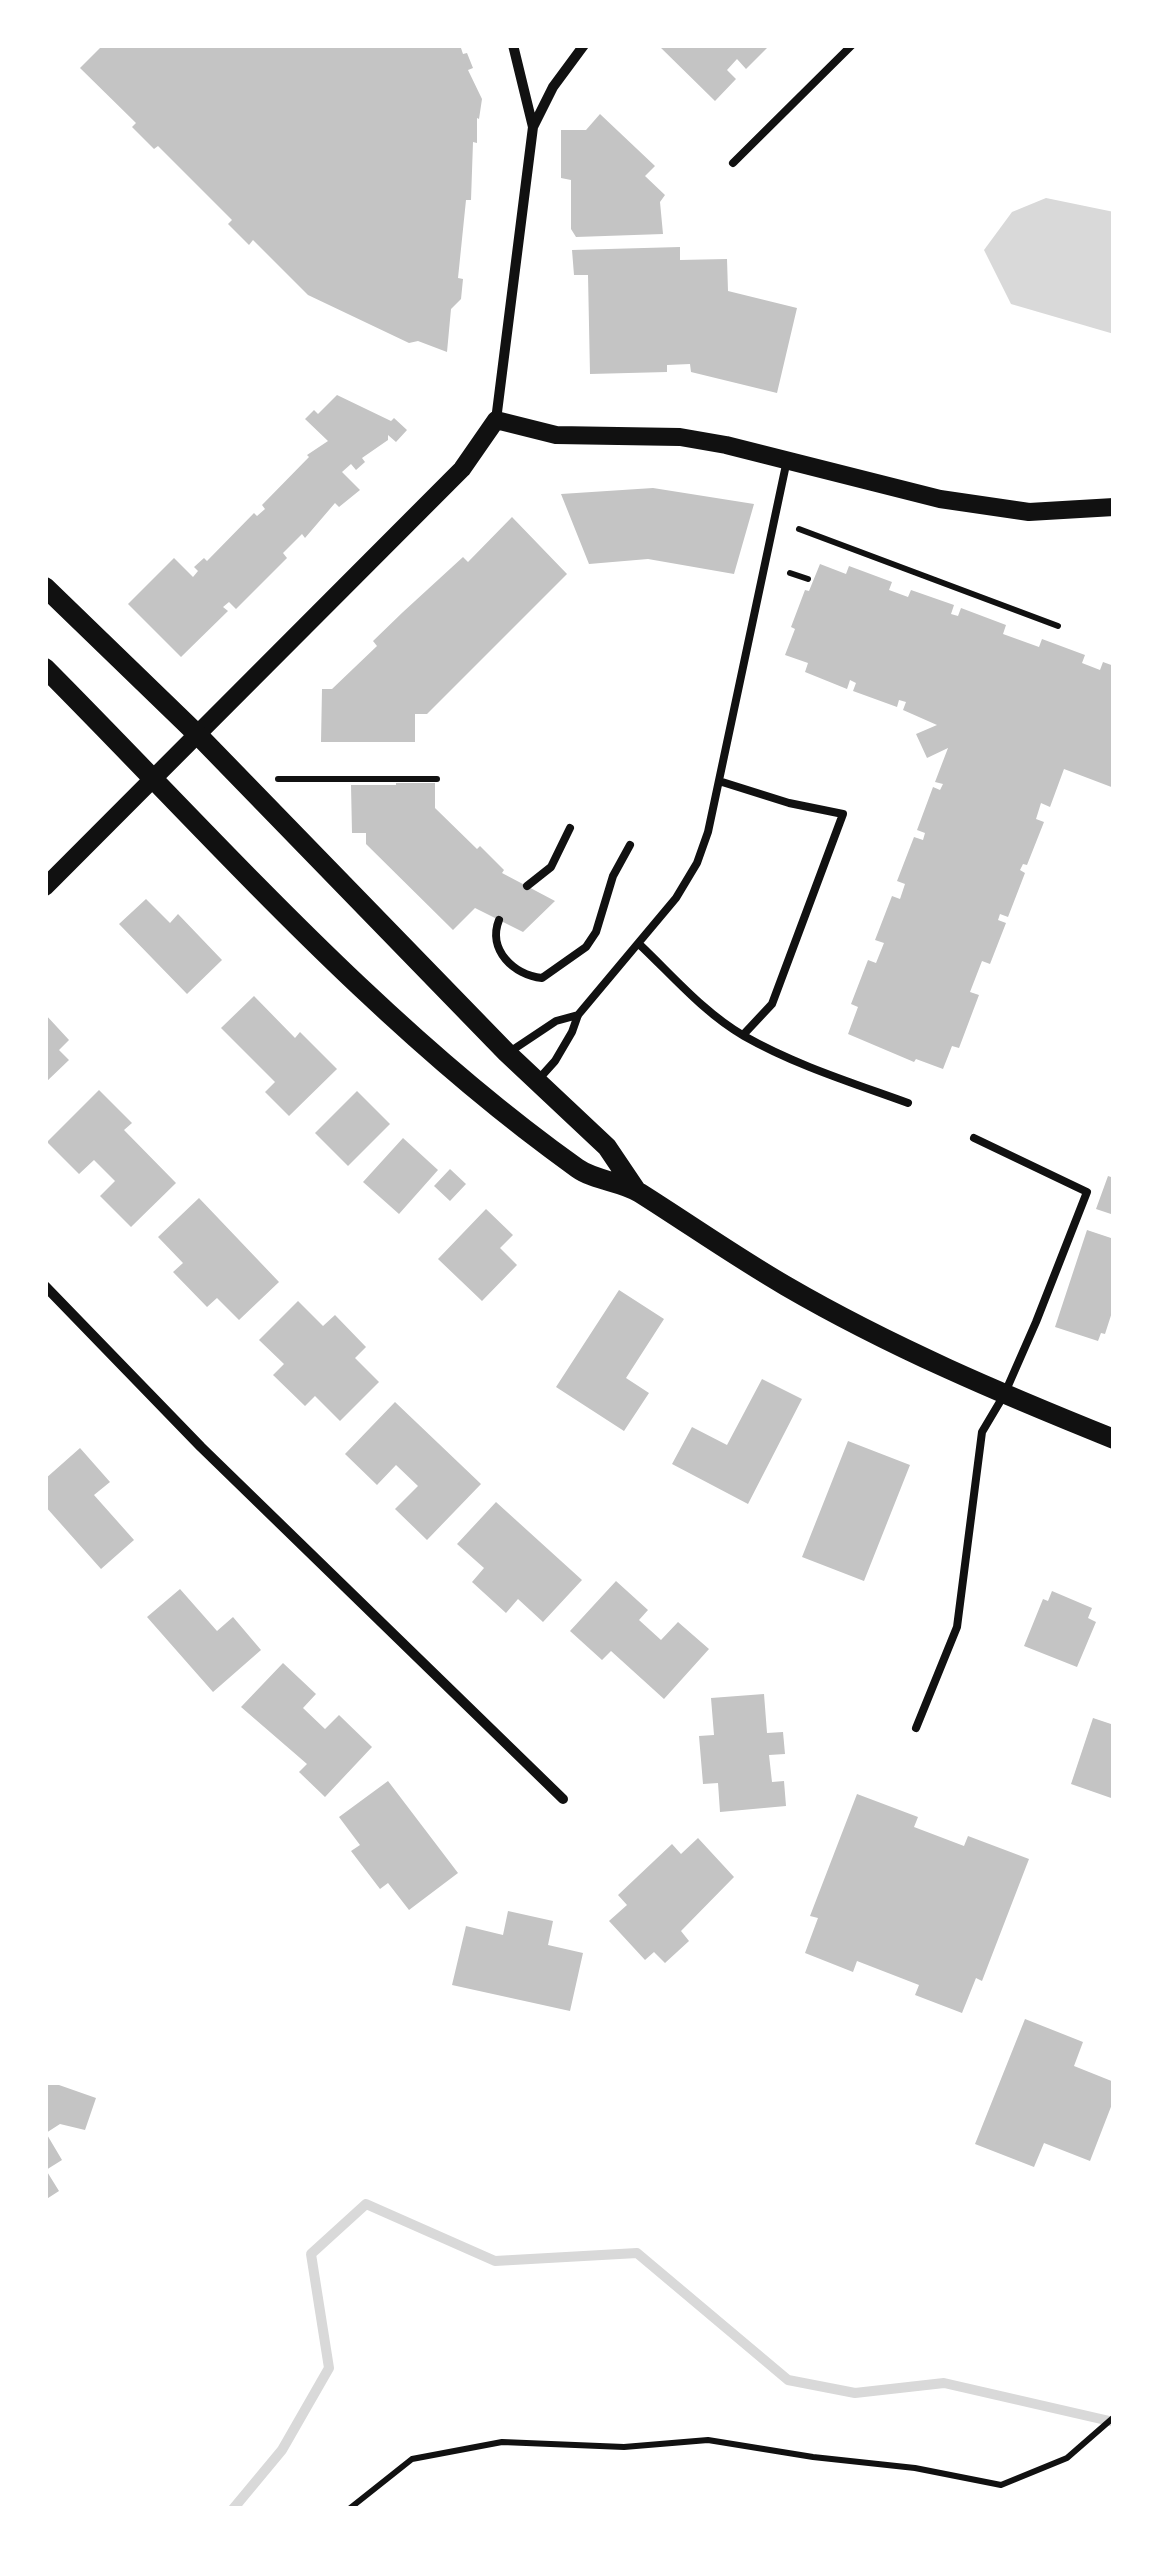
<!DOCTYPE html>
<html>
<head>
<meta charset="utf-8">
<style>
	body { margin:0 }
	#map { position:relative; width:1159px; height:2554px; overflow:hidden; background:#fff; font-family:"IBM Plex Sans",sans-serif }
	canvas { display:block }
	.frame { position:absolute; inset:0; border:48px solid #fff; pointer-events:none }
</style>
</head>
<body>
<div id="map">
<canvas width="1159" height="2554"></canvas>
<div class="frame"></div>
</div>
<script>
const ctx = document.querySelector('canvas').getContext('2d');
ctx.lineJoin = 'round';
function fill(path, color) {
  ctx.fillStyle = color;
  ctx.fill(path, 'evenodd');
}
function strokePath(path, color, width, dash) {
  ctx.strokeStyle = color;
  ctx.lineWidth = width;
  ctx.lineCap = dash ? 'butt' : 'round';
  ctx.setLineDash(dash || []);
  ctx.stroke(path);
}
fill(new Path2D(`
	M1046 198 1114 212V334L1011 304 984 250 1012 212Z`), '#d9d9d9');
strokePath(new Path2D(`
	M233 2509 282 2450 329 2368 311 2254 366 2204 495 2261 637 2253 788 2380 855 2393 944 2383 1114 2422`), '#d9d9d9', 10);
fill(new Path2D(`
	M103 45H460L463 54 467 53 473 68 468 70 482 99 479 119 477 118V143L473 142 471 200H466L458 278 463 279 461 299 451 309 447 352 418 341 409 343 308 295 253 240 249 245 228 224 232 220 158 146 154 149 132 127 136 123 80 68Z
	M658 45H770L746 69 737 59 727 70 736 79 715 101Z
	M600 114 655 166 645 176 665 195 660 202 663 234 576 237 571 229V180L561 178V130H586Z
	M680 247V260L727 259 728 291 797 308 777 393 691 372 690 364 667 365V372L590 374 588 275H574L572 250Z
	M337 395 391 421 394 418 407 430 396 442 388 435V440L362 458 365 462 356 470 351 464 342 472 360 490 339 507 335 503 305 538 302 534 283 553 287 558 236 609 229 602 223 607 228 611 181 657 128 604 174 558 193 577 198 571 194 567 204 558 207 561 254 513 257 516 265 509 262 505 309 457 307 455 328 441 305 419 314 410 318 414Z
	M653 488 754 504 734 574 648 559 589 564 561 494Z
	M512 517 567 574 427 714H415V742H321L322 689H332L377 646 373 641 403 612 463 557 468 562Z
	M820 564 846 574 849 566 892 582 889 590 908 597 911 590 954 605 951 614 958 616 961 608 1006 625 1003 634 1039 647 1042 639 1085 655 1082 663 1100 670 1103 662 1114 666V788L1064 769 1050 807 1041 803 1036 819 1044 822 1027 865 1023 864 1020 870 1025 873 1008 917 1000 914 998 920 1006 923 990 964 982 961 970 992 979 995 959 1048 952 1046 943 1069 916 1059 914 1062 848 1034 858 1007 851 1004 868 960 876 963 884 943 875 940 892 896 900 899 905 884 897 881 914 837 923 840 925 833 917 830 933 787 940 790 943 784 935 782 948 748 927 758 916 734 937 725 903 710 906 702 899 700 897 707 853 691 856 683 850 680 847 689 805 672 808 663 785 655 795 629 791 627 805 590 809 591Z
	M396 783H435V808L477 849 480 846 504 870 502 873 555 901 523 932 475 908 453 930 366 844V833H352L351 785H396Z
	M146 899 170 923 178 914 222 960 187 994 119 924Z
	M254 996 295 1038 300 1032 337 1069 289 1116 265 1092 275 1082 221 1028Z
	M45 1014 69 1040 59 1050 69 1060 45 1083Z
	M99 1090 132 1123 124 1130 176 1183 131 1227 100 1196 115 1181 94 1160 79 1174 47 1142Z
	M357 1091 390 1124 348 1166 315 1133Z
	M403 1138 438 1170 399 1214 363 1182Z
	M450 1169 466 1184 450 1201 434 1186Z
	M1108 1176 1114 1178V1215L1096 1209Z
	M199 1198 279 1282 239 1320 217 1298 207 1307 173 1272 183 1263 158 1237Z
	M486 1209 513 1235 500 1248 517 1265 482 1301 438 1259Z
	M1087 1230 1114 1239V1306L1105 1334 1101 1333 1098 1341 1055 1327Z
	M619 1290 664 1319 626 1378 649 1393 624 1431 556 1387Z
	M298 1301 323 1326 335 1315 366 1347 355 1358 379 1382 340 1421 315 1396 305 1406 273 1375 284 1364 259 1340Z
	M762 1379 802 1399 748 1504 672 1464 692 1427 727 1445Z
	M395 1402 481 1484 427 1540 395 1509 418 1486 396 1465 377 1485 345 1454Z
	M848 1441 910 1465 864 1581 802 1557Z
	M80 1448 110 1482 94 1495 134 1540 101 1569 45 1506V1479Z
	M496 1502 582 1580 543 1622 518 1599 506 1613 472 1582 484 1568 457 1544Z
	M616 1581 648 1610 639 1620 661 1640 678 1622 709 1649 664 1699 611 1651 602 1660 570 1631Z
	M180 1589 217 1631 233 1617 261 1650 213 1692 147 1617Z
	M1052 1591 1092 1608 1088 1618 1096 1622 1077 1667 1024 1646 1043 1599 1048 1601Z
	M283 1663 316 1694 303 1708 325 1729 339 1715 372 1747 325 1797 299 1772 307 1764 241 1707Z
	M764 1694 767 1733 783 1732 785 1754 769 1755 772 1782 784 1781 786 1806 720 1812 718 1783 703 1784 699 1736 714 1735 711 1698Z
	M1093 1718 1114 1725V1799L1071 1784Z
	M388 1781 458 1873 409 1910 388 1883 380 1889 351 1851 360 1845 339 1817Z
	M857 1794 918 1817 914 1827 964 1846 968 1836 1029 1859 982 1981 976 1978 962 2013 915 1995 919 1985 857 1961 853 1972 805 1953 818 1918 810 1916Z
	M698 1838 734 1877 681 1931 689 1941 665 1963 654 1952 645 1960 609 1921 627 1905 618 1895 672 1844 681 1854Z
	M508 1911 553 1921 548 1945 583 1953 570 2011 452 1985 466 1926 503 1935Z
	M1025 2019 1083 2042 1074 2066 1114 2082V2099L1090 2161 1044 2143 1034 2167 975 2144Z
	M45 2085H59L96 2098 85 2130 60 2124 46 2133 62 2160 46 2170 59 2191 45 2200Z`), '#c4c4c4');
strokePath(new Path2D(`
	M799 529 1058 626
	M790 573 808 579
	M278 779H437
	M349 2509 412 2459 502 2442 624 2447 708 2440 813 2457 915 2468 1001 2485 1067 2458 1114 2417`), '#111', 6);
strokePath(new Path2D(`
	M733 163 852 45
	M719 781 789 803 843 814 772 1004 743 1035
	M527 886 551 867 570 828
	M499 920C487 950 514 975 542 978L586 947 596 932 613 876 630 845
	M639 944C672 975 704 1013 744 1036 795 1065 853 1083 908 1103
	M508 1053 556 1021 578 1015
	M537 1081 555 1061 572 1032 578 1015 676 898 697 863 708 832 787 460
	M916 1728 957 1627 982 1432 1004 1395 1036 1322 1087 1192 974 1138`), '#111', 8);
strokePath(new Path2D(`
	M533 127 553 87 584 45
	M496 420 533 127 513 45
	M45 1286 201 1447 563 1799`), '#111', 10);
strokePath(new Path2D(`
	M45 887 462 469 496 420 556 435 680 437 726 445 940 499 1029 512 1114 507`), '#111', 18);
strokePath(new Path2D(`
	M45 587 198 735 507 1053 607 1147 636 1190
	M45 668C216 840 379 1027 577 1168 595 1181 621 1181 640 1193 689 1224 736 1257 786 1286 891 1347 1002 1394 1114 1439`), '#111', 20);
</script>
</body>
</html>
